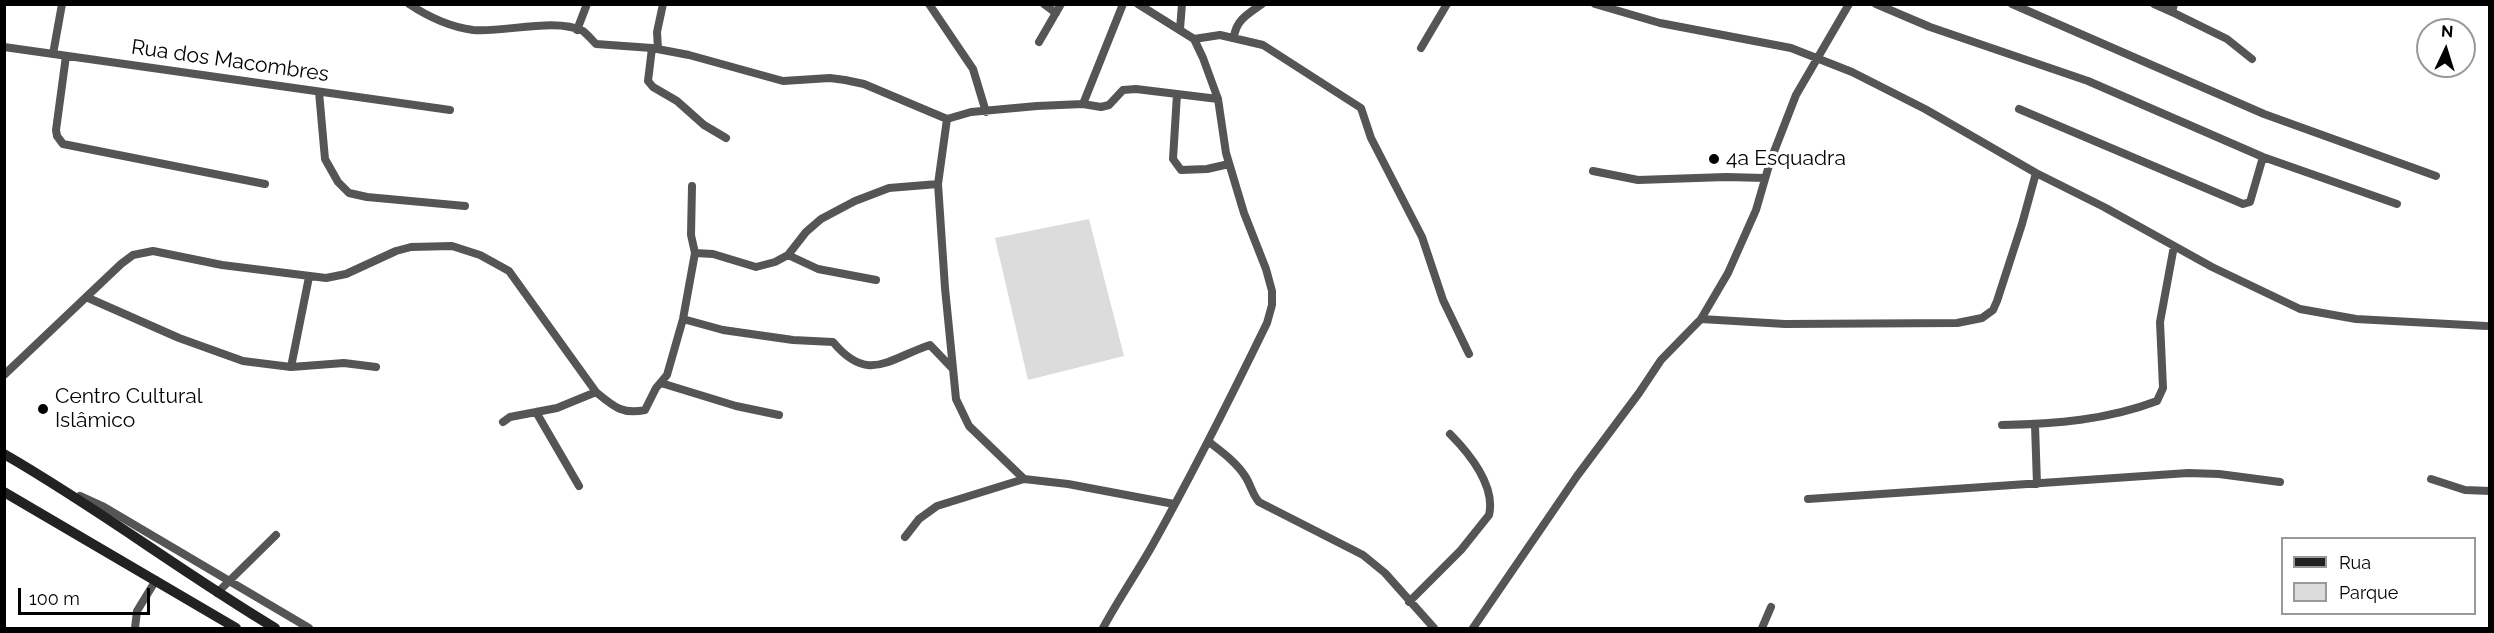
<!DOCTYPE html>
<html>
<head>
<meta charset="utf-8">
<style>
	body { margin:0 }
	#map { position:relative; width:2494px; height:633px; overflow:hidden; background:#fff; font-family:Raleway,sans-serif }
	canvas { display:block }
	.frame { position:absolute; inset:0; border:6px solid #000; pointer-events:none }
	.legend { position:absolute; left:2281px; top:537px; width:195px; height:78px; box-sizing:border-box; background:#fff; border:2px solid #999; margin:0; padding:8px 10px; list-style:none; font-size:18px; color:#000 }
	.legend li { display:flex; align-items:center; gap:12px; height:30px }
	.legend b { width:30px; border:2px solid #999 }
	.north { position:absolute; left:2416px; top:18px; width:60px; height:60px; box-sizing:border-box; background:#fff; border:2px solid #999; border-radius:50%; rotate:4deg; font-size:16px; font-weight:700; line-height:24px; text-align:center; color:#000 }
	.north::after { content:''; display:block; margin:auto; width:21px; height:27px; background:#000; clip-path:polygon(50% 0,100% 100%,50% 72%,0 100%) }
	.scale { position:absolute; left:18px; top:588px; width:132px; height:27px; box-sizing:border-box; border:3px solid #000; border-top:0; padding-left:8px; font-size:18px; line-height:21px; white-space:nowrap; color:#000; -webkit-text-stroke:4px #fff; paint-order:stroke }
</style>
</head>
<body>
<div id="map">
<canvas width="2494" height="633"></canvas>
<div class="frame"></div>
<ul class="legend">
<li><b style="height:8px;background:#222"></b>Rua</li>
<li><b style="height:16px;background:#dcdcdc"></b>Parque</li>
</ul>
<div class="north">N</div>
<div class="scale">100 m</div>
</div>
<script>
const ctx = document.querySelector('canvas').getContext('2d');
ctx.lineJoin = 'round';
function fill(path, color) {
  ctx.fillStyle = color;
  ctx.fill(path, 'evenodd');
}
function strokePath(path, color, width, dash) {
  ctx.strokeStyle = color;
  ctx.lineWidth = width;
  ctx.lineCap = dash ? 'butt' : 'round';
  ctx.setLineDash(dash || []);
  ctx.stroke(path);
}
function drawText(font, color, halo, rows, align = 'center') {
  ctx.font = font + ' Raleway,sans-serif';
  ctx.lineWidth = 6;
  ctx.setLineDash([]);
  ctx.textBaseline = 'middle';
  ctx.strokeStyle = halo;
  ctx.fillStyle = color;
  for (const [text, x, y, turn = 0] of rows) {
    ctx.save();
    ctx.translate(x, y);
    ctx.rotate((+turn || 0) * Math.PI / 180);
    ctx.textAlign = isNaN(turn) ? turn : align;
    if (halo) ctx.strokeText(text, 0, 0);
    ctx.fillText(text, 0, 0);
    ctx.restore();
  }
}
fill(new Path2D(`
	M1089 219 1124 356 1028 380 995 238Z`), '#dcdcdc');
strokePath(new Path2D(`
	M409 4C427 16 451 27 473 30 504 33 555 17 583 31 587 34 592 40 596 44L652 48 689 55 783 81 830 78 845 80 864 84 947 119 971 112 1037 106 1083 104 1101 107 1109 105 1123 90 1136 89 1218 99
	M929 4 973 69 986 112
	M1044 4 1056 13
	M1595 4 1660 23 1791 48 1852 72 1925 109 2036 173 2104 207 2212 267 2300 309 2356 319 2486 326
	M1876 4 1930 27 2088 81 2263 157 2397 204
	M2012 4 2264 114 2436 176
	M2154 4 2172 12 2174 4
	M2172 12 2227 39 2252 59
	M1180 29 1182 4
	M577 30 587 4
	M1234 37C1236 20 1248 14 1262 4
	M1194 39 1220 35 1263 45 1361 108 1371 138 1422 237 1443 300 1469 354
	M1039 42 1061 4
	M4 47 450 110
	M652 48 648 81 653 87 677 101 704 125 726 138
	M1421 48 1447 4
	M658 49 657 32 663 4
	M53 54 62 4
	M66 56 56 130 57 136 63 144 265 184
	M319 92 325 159 338 182 349 193 367 197 465 206
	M1177 94 1173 159 1181 170 1207 169 1229 164
	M1083 104 1123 4
	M2019 109 2243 204 2250 202 2263 157
	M947 119 938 184 945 288 956 399 969 426 1024 479
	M1593 171 1638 180 1726 177 1765 178
	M692 186 691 235 695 253
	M788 255 818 269 876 280
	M86 297 179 338 243 361 291 367 344 363 376 367
	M683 319 723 330 793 340 833 342C868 384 888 359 930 345L952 368
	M1701 319 1785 324 1957 323 1982 318 1993 310 1997 301 2022 224 2036 173
	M291 367 309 277
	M4 375 121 264 133 255 153 251 222 265 326 278 346 274 396 251 411 247 452 246 480 255 509 271 596 392C613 406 622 415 645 410L656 388 667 375 683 319 695 253 713 254 756 267 775 262 788 255 806 232 821 219 855 201 889 188 938 184
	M661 383 736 406 779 415
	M536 412 579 486
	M503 422 510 417 557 408 596 392
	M2002 425C2055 424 2107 420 2157 401L2163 388 2160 322 2174 246
	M2035 425 2037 484
	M1209 442C1222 452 1236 462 1245 476 1251 485 1252 494 1259 502L1363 555 1385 573 1434 628
	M2431 479 2465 490 2490 491
	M80 496 104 507 309 628
	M1808 499 2188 473 2219 474 2280 482
	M905 537 919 519 937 506 1024 479 1068 484 1174 504
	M217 593 276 535
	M1409 602 1461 550 1489 515C1496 486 1469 453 1450 434
	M135 628 137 611 156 580
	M1103 628C1118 600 1136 574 1152 546 1193 473 1230 399 1267 323L1272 305V291L1266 269 1244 213 1226 153 1218 99 1203 58 1194 39 1138 4
	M1473 628 1577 476 1639 393 1661 360 1701 319 1728 273 1756 210 1770 162 1796 95 1849 4
	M1762 628 1771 607`), '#555', 8);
strokePath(new Path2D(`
	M4 454C98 508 183 573 275 628
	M4 492 236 628`), '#222', 10);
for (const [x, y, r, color] of [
	[1714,159,6,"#000"],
	[43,409,6,"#000"]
]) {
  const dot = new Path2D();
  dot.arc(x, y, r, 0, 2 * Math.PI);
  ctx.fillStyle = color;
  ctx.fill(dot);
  strokePath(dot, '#fff', 2);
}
drawText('21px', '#000', '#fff', [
	["Rua dos Macombres",230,61,8]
]);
drawText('21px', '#000', '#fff', [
	["4a Esquadra",1726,159],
	["Centro Cultural",55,397],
	["Islâmico",55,421]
], 'left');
</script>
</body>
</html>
